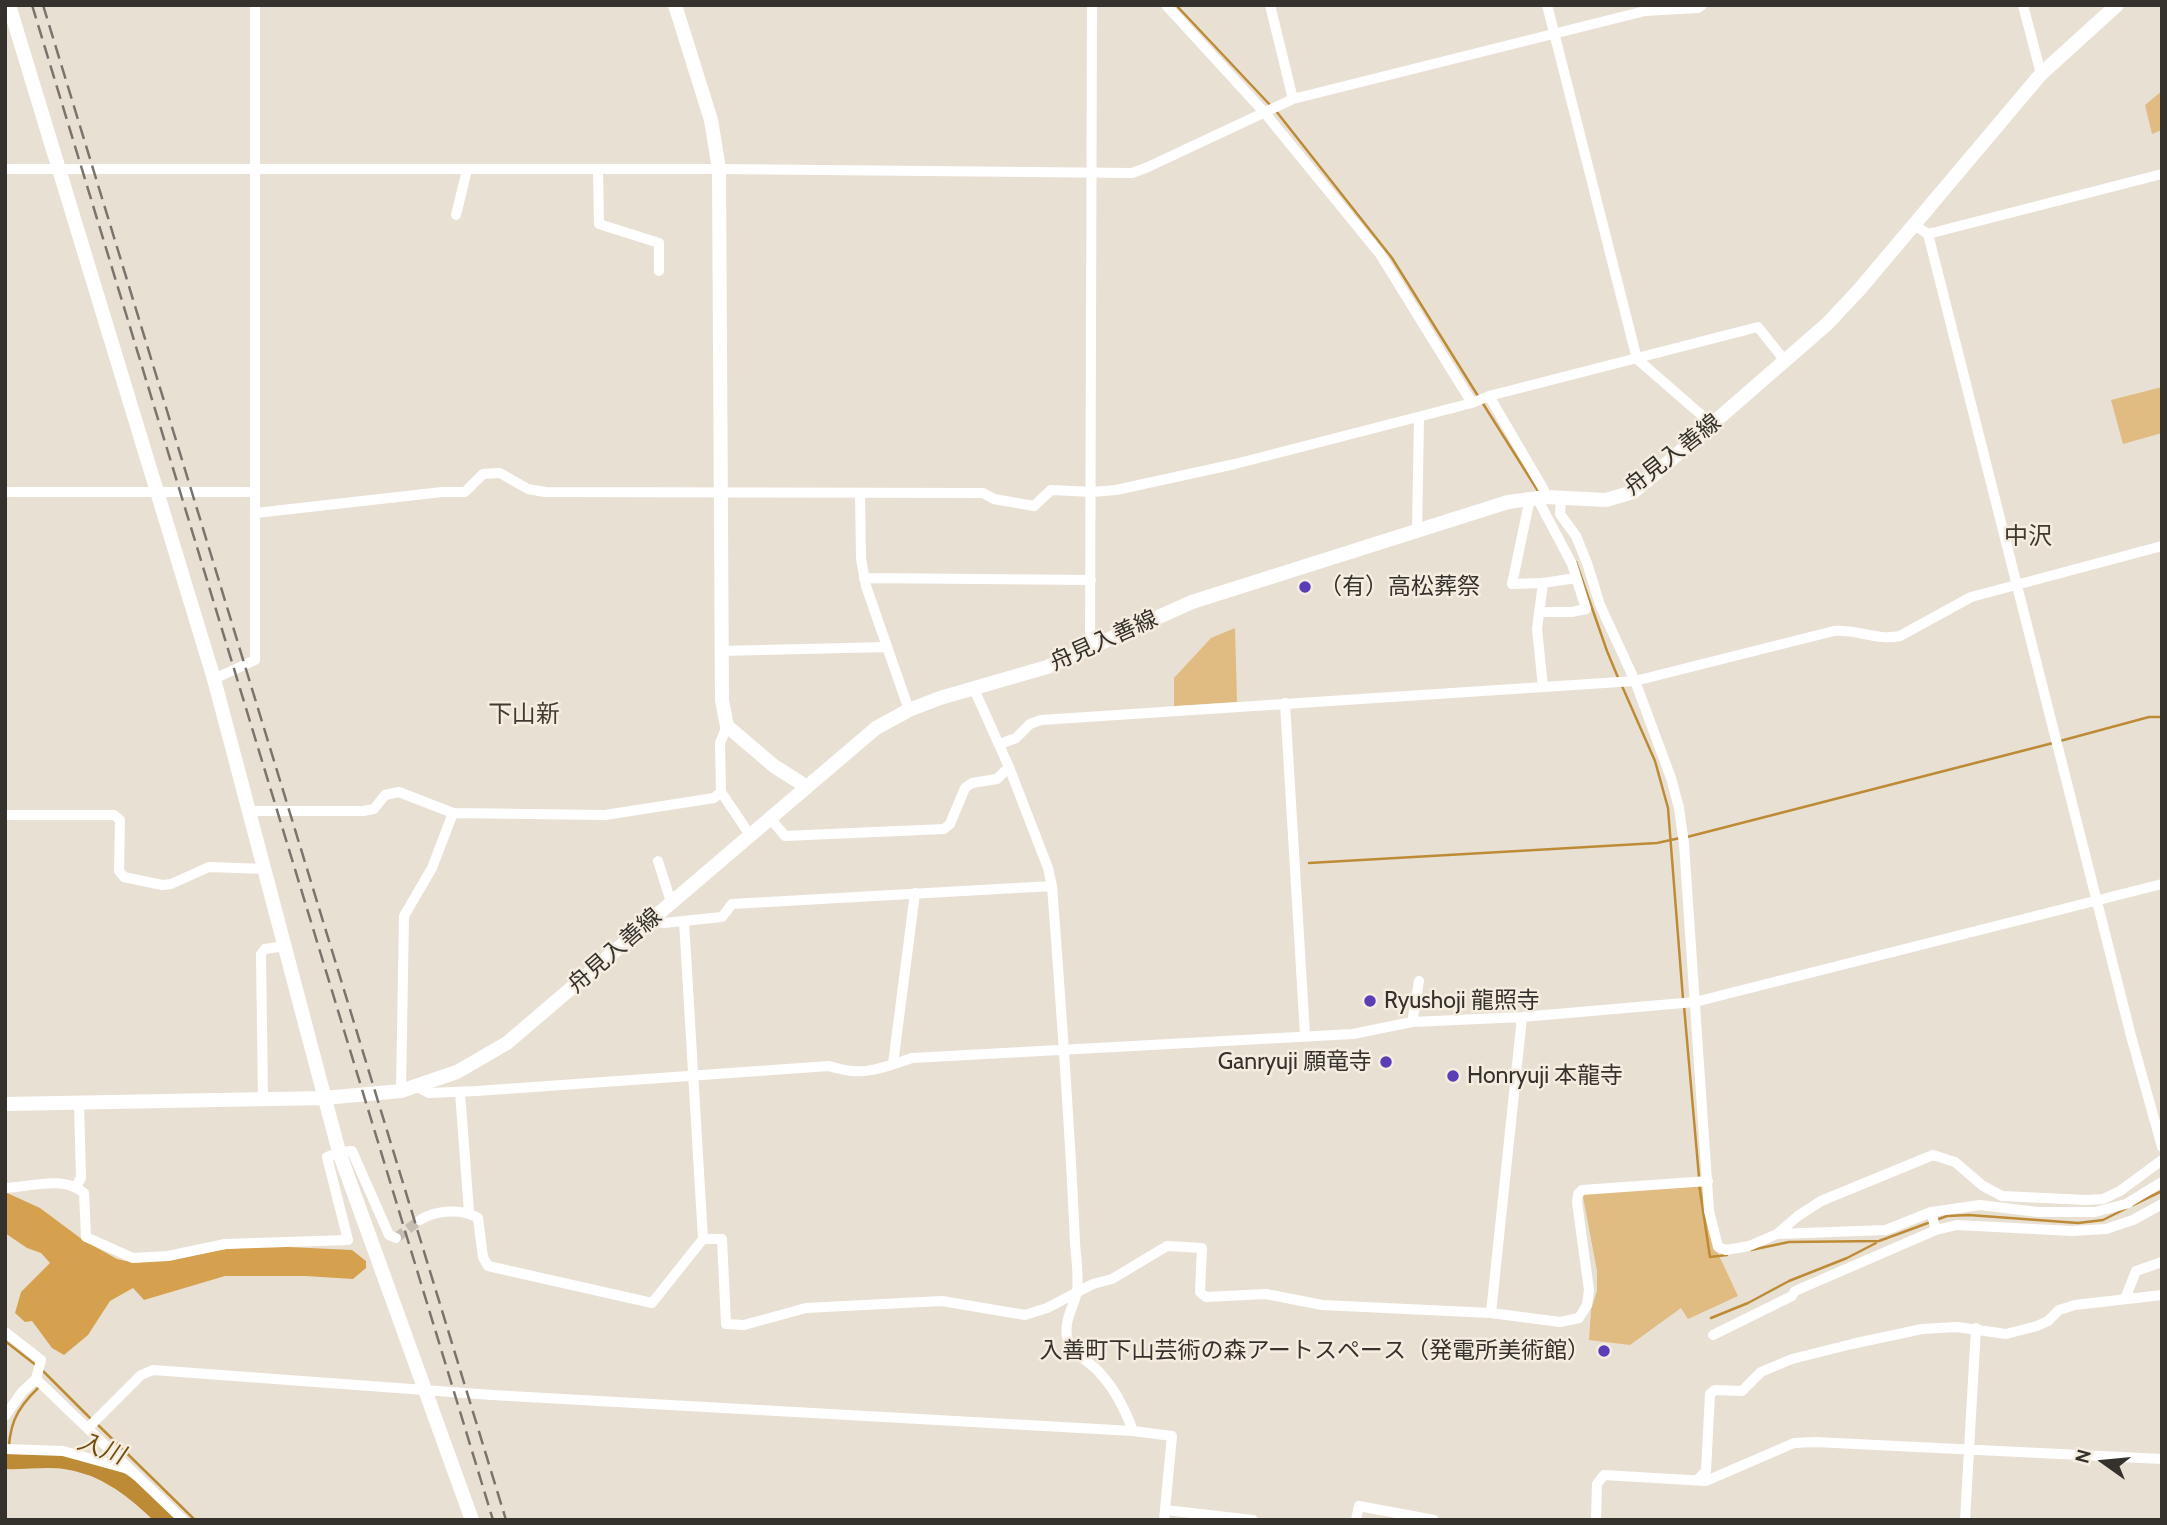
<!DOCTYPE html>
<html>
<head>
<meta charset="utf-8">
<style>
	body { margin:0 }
	#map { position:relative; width:2167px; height:1525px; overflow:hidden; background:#e9e0d4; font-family:Cabin,sans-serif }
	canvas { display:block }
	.frame { position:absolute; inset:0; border:7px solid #35312d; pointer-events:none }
	.north { position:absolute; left:2069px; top:1427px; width:70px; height:70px; -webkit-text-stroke:5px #f6ede1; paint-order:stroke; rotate:285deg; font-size:19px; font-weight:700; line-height:28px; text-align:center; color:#35312d }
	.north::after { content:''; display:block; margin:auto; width:24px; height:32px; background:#35312d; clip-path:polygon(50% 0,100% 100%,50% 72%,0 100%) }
</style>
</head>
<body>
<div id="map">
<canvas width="2167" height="1525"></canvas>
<div class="frame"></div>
<div class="north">N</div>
</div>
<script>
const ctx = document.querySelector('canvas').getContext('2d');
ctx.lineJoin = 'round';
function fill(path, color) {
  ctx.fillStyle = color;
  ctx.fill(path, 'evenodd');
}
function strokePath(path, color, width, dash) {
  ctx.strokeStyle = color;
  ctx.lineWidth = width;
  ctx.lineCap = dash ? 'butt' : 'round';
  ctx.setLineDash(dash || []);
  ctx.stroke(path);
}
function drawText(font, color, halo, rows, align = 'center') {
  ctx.font = font + ' Cabin,"Noto Sans JP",sans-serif';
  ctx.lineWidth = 5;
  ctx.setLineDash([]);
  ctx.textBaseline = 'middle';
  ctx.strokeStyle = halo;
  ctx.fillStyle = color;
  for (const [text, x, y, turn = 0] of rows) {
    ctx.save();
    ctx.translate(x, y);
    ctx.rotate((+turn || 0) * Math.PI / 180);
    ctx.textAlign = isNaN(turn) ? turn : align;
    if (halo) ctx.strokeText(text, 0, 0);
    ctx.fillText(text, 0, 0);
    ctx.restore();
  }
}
fill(new Path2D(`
	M2162 91V130L2152 134 2145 105Z
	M2162 387V433L2123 444 2111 400Z
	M1235 628 1237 702 1174 706V678L1211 638Z
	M1703 1186 1716 1249 1738 1296 1688 1319 1681 1308 1630 1345 1589 1340 1591 1310 1597 1291V1271L1583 1197 1585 1193Z`), '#e0bb82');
fill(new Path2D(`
	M5 1192 40 1208 83 1240 117 1259 134 1263 227 1249 267 1246 352 1250 366 1261V1268L353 1279 305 1276H225L144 1300 133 1288 110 1301 88 1335 64 1355 52 1348 32 1321 25 1322 15 1313 21 1292 50 1263 41 1253 27 1248 5 1233Z`), '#d5a14e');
strokePath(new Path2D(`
	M1176 5 1271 106
	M1276 111 1392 258 1478 396
	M1482 402 1538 491
	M1576 562 1607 651 1619 680
	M1622 686 1655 761 1668 808 1683 999
	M2060 741 2149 717H2162
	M1687 837 2053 743
	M1309 863 1657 843 1680 838
	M1684 1006 1699 1177
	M1699 1184 1710 1257 1727 1255
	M2133 1205 2162 1191
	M1751 1250 1789 1242 1879 1241 1947 1216 1969 1215 2078 1223 2103 1220 2127 1208
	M1711 1318 1748 1303 1789 1281 1847 1258 1876 1243
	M5 1341 37 1366
	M42 1370 92 1420
	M97 1424 195 1520
	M8 1460C9 1426 14 1411 39 1387`), '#bd8b35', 2.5);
strokePath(new Path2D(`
	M5 1460C25 1461 46 1457 65 1460 106 1465 138 1492 166 1520`), '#bd8b35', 18);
strokePath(new Path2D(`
	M396 1238 420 1220`), '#c5bdb3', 10, [10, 5]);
strokePath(new Path2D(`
	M1166 5 1264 112 1380 254 1472 403
	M1270 5 1293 99
	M1547 5 1637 359 1713 425
	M2023 5 2041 74
	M5 169H719L1132 173 1148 167 1293 99 1645 11 1698 8 1702 5
	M598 170 599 224 659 243V271
	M456 215 467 170
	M1914 225 1928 234 2131 1036 2162 1147
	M1928 234 2162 174
	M1489 396 1758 327 1785 361
	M5 492H255
	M860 493 861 559 866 586 909 710
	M1561 497 1560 514 1576 536 1587 563 1600 605 1635 681 1671 778 1679 808 1684 844 1709 1211 1718 1247 1726 1250 1749 1246 1777 1234 1798 1216 1821 1201 1933 1155 1955 1162 1983 1186 2002 1196 2086 1200 2103 1199 2120 1191 2162 1160
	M1530 498 1512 584 1543 583 1537 629 1543 687
	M1537 498 1572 564 1586 609 1572 612H1539
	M256 513 442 492H465L483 474 500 473 528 489 545 492 983 493 994 499 1034 506 1051 490 1092 492 1116 490 1235 464 1472 403 1489 396 1544 490 1546 497
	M1417 531 1419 417
	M864 578 1091 580
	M1543 583 1576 578
	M1090 648 1092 5
	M720 651 887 647
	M214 679 255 660V5
	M974 689 1009 767 1048 868 1052 886C1061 1005 1070 1124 1075 1243 1076 1258 1079 1276 1077 1291 1074 1307 1064 1319 1067 1337 1071 1354 1088 1360 1099 1372 1115 1389 1125 1409 1133 1431
	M1285 703 1305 1035
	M1000 744 1016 738 1030 724 1041 720 1635 681 1834 631C1856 629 1878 641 1900 636L1971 597 2162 546
	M721 792 750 835
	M250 811H363L374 809 385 795 399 792 453 813 605 815 714 798 721 792 720 743 727 726
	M5 815H114L120 820 119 871 124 877 162 885 171 884 209 867 265 869
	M770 818 785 836 944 829 950 824 965 788 972 783 997 779 1009 767
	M658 861 671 902
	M649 921 664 923 722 917 732 904 1052 886
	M684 921 703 1239
	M1412 1022 1419 981
	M893 1064 915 893
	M418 1087 429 1093 477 1091 829 1066C862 1077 880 1069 912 1058L1353 1034 1412 1022 1522 1017 1695 1002 2162 884
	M401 1091 404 916 432 868 453 813
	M460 1092 469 1212
	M263 1099 261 954 265 949 285 946
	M2162 1182 2126 1204 2095 1212H2038L1980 1205 1931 1212 1936 1230 1957 1225 2072 1231 2106 1229 2133 1220 2162 1204
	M76 1186 81 1178 79 1103
	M5 1188C31 1187 63 1175 84 1193L86 1237 133 1258 168 1256 225 1244 348 1240 327 1157 339 1152 352 1151 389 1235 396 1238
	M420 1220C436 1210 462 1208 478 1218L483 1257 488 1266 652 1303 703 1239H722L726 1324 744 1325 806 1308 942 1301 1025 1315 1047 1308 1093 1284 1112 1279 1167 1246 1202 1248 1200 1292 1206 1297 1266 1294 1322 1305 1491 1313 1560 1322 1579 1318 1587 1305 1589 1290 1577 1202 1578 1194 1582 1190 1708 1181
	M1777 1234 1886 1230 1931 1212
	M2125 1299 2136 1271 2162 1262
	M1491 1313 1522 1017
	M5 1332 41 1360 36 1379 183 1520
	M1713 1335 1792 1296 1795 1291 1936 1230
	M5 1416 22 1392 36 1379
	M89 1427 141 1375 153 1370 492 1395 1133 1431 1172 1436 1164 1520
	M5 1449 63 1451 128 1469
	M1698 1479 1706 1471 1710 1394 1715 1390 1742 1391 1761 1372 1792 1359 1852 1344 1922 1329 1957 1327 2006 1334 2037 1326 2048 1321 2059 1310 2075 1305 2162 1295
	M1165 1510 1253 1520
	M1356 1520 1359 1506 1434 1520
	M1596 1520 1597 1484 1604 1475 1706 1481 1794 1443 1815 1442 2162 1459
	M1965 1520 1976 1328`), '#fff', 10);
strokePath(new Path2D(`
	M9 5 214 679 339 1152 472 1520
	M675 5 711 120 719 169 722 700 727 726 774 766 807 787
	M5 1104 324 1098 401 1091 457 1072 507 1043 876 728 909 710 940 698 1047 667 1192 602 1508 502 1546 497 1606 500 1633 492 1650 478 1827 324 1859 290 2041 74 2117 5`), '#fff', 14);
strokePath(new Path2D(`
	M32 5 493 1520
	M43 5 506 1520`), '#7a746d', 2.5, [14, 7]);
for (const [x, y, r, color] of [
	[1305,587,7,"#593eb6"],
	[1370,1001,7,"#593eb6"],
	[1386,1062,7,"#593eb6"],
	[1453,1076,7,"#593eb6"],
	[1604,1351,7,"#593eb6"]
]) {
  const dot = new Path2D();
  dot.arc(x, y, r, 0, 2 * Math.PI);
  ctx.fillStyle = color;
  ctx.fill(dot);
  strokePath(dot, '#f6ede1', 2.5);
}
drawText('23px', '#35312d', '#f6ede1', [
	["舟見入善線",1673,455,-38],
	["舟見入善線",1104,641,-24],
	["舟見入善線",615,951,-41]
]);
drawText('23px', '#35312d', '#f6ede1', [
	["（有）高松葬祭",1319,587],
	["Ryushoji 龍照寺",1384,1001],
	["Ganryuji 願竜寺",1372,1062,"right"],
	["Honryuji 本龍寺",1467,1076],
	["入善町下山芸術の森アートスペース（発電所美術館）",1590,1351,"right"]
], 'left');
drawText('24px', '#413a30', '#f6ede1', [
	["中沢",2028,537],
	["下山新",524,715]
]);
drawText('italic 24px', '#714e0d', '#f6ede1', [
	["入川",101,1449,20]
]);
</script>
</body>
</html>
